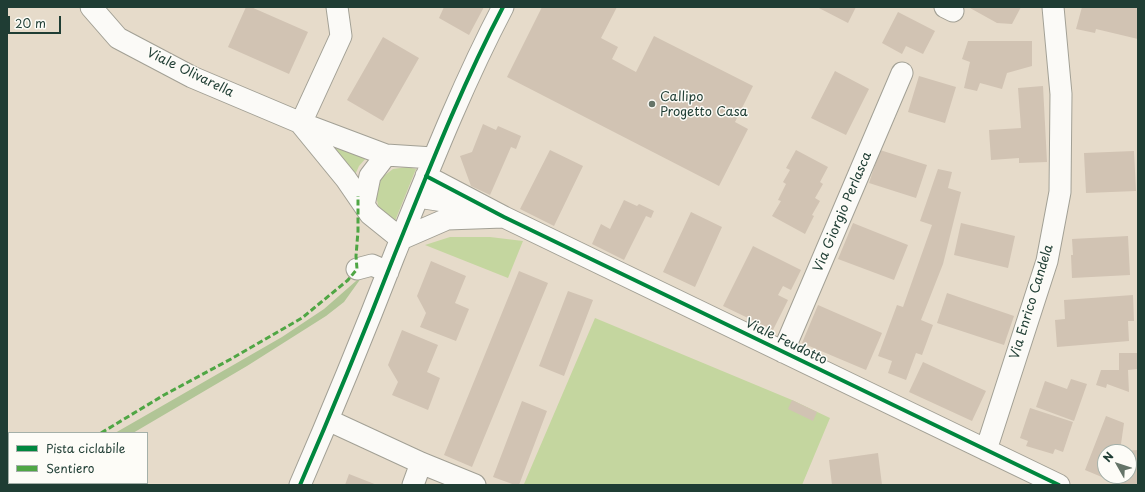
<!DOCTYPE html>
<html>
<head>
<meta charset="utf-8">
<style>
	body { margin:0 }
	#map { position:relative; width:1145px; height:492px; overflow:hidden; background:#e6dbca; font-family:"Playpen Sans",sans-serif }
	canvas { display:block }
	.frame { position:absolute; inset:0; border:8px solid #1f3d34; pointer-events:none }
	.legend { position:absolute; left:8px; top:432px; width:140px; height:52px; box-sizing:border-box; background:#fdfcf7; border:1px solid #a4b0a9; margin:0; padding:5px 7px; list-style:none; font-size:12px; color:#1f3d34 }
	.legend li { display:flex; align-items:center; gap:8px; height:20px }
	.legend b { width:20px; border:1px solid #a4b0a9 }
	.north { position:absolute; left:1097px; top:444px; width:40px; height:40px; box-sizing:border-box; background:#fdfcf7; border:1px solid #a4b0a9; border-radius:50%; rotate:309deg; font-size:11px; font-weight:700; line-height:16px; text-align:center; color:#1f3d34 }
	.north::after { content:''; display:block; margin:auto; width:14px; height:18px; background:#657468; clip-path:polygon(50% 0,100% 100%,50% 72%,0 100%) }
	.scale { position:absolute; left:8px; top:16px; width:53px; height:18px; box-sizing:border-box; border:2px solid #1f3d34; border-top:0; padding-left:5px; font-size:12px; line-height:14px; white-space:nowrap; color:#1f3d34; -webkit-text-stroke:3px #fdfcf7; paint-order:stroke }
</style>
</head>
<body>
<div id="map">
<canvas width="1145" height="492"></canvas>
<div class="frame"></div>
<ul class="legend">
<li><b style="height:5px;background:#00873e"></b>Pista ciclabile</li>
<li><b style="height:5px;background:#4fa644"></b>Sentiero</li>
</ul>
<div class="north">N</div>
<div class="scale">20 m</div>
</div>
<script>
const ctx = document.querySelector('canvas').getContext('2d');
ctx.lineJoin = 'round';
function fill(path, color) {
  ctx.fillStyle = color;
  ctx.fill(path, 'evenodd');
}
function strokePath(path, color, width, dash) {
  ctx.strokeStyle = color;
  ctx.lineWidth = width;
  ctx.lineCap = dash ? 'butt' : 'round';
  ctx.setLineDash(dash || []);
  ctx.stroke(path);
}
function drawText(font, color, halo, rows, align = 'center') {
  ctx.font = font + ' "Playpen Sans",sans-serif';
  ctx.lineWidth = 3;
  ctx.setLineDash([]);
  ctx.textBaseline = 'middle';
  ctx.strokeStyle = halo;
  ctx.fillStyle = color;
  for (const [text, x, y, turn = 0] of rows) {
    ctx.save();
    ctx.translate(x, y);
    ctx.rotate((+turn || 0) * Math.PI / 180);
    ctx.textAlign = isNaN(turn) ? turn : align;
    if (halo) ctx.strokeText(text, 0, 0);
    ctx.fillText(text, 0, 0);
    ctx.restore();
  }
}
fill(new Path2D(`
	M318 137 367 157 359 166 354 177Z
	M407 167 416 169 395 221 379 210 377 200 376 188 381 178 393 169Z
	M450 237H490L523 241 508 278 425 245Z
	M595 318 792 400 830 418 802 485H526L524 484Z`), '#c4d69f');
fill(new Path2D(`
	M364 274 344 302 326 316 247 366 133 433H115L282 337 324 309Z`), '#b1c596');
fill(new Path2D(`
	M246 7H251L308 32 289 74 228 47Z
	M444 7H484L469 35 439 18Z
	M542 7H617L601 38 618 47 612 59 636 72 654 36 753 86 735 122 748 129 719 186 507 77Z
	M817 7H856L848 23Z
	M970 7H1021L1012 24 997 23 970 8Z
	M1082 7H1138V39L1096 29 1095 33 1076 29Z
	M898 12 935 31 923 54 906 46 902 54 882 43Z
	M383 37 419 58 383 121 347 100Z
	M968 41H1032V66L1007 73 1002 89 980 83 977 91 964 88 970 62 962 59Z
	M835 71 869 89 846 135 811 118Z
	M919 76 956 87 945 123 908 112Z
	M1043 86 1047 162 1019 163V158L991 160 989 130 1021 128 1018 88Z
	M483 124 496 130 498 126 521 136 516 149 511 147 490 195 471 186 460 156 472 152Z
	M550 150 583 166 554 226 520 209Z
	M796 150 828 167 820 182 823 184 815 198 820 201 812 215 814 216 805 234 772 216 781 201 778 200 786 184 783 182 790 170 786 168Z
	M880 150 927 165 916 198 869 183Z
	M1134 151 1136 191 1086 193 1084 153Z
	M938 169 952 172 948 188 961 192 943 264 921 320 933 325 922 355 916 353 906 380 888 373 892 361 878 356 897 305 903 307 932 225 920 221Z
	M624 200 637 206 639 204 654 211 651 218 646 216 624 260 592 244 601 224 610 229Z
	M691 212 722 227 695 287 663 272Z
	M853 223 908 245 894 280 838 259Z
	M961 223 1015 236 1008 268 954 255Z
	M1128 236 1130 275 1072 278 1071 255H1073L1072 239Z
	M753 246 801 270 791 290 783 286 778 295 788 300 773 330 723 306Z
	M431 261 466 276 455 303 469 309 456 341 420 327 426 313 417 296Z
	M519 271 548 283 472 467 444 455Z
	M568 291 593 300 564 376 539 366Z
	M947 293 1014 316 1004 345 937 323Z
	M1133 295 1134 321H1128L1129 341 1057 347 1055 320 1065 319 1064 300Z
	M818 305 882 333 866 370 802 343Z
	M402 330 438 345 427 372 440 378 428 410 392 395 398 382 388 365Z
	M1119 353H1138V369L1128 370 1129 392 1107 384 1106 388 1096 385 1101 370H1119Z
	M923 362 986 391 972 421 909 392Z
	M1071 379 1087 384 1074 421 1036 407 1045 381 1067 389Z
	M792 400 817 412 813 421 788 409Z
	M522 401 547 411 519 485H515L493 477Z
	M1030 408 1073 422 1063 452 1055 449 1053 454 1026 446 1028 441 1020 438Z
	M1106 416 1124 423 1120 451 1138 450V485H1121L1085 470ZM1105 452H1129V476H1105Z
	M878 453 882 485H832L829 460Z
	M349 474 377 485H345Z`), '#d1c3b3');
const minor = new Path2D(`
	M91 7 118 38 192 77 301 123 386 155 433 158
	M945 7 953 11
	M301 123 341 36 337 7
	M301 124 346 179 370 214 401 239 447 219 503 217
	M426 176 504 217 1059 485
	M418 197 470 205
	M364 205 370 176 386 155
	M357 269 372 265 388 272
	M783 352 902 73
	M328 420 421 463 475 485
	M986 450 1047 261 1060 192 1061 94 1053 7
	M300 485C333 409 364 333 394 256 428 172 461 87 503 7
	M413 485 421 463`);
strokePath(minor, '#a2a095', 23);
strokePath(minor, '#fbfaf7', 21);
strokePath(new Path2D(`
	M101 433 164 395 231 359 302 318 348 280 357 269 356 256 358 231V196
	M10 485 14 483`), '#4fa644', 3, [6, 3]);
strokePath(new Path2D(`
	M426 176 504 217 1059 485
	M300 485C333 409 364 333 394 256 428 172 461 87 503 7`), '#00873e', 4);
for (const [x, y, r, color] of [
	[652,104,4,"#657468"]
]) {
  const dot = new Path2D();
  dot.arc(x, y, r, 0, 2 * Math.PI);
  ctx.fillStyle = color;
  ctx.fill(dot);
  strokePath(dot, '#fdfcf7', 1.5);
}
drawText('13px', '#1f3d34', '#fdfcf7', [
	["Viale Olivarella",190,73,26],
	["Via Giorgio Perlasca",843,212,-67],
	["Via Enrico Candela",1032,302,-73],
	["Viale Feudotto",786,342,26]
]);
drawText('13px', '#1f3d34', '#fdfcf7', [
	["Callipo",660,97],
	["Progetto Casa",660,112]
], 'left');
</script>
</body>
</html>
